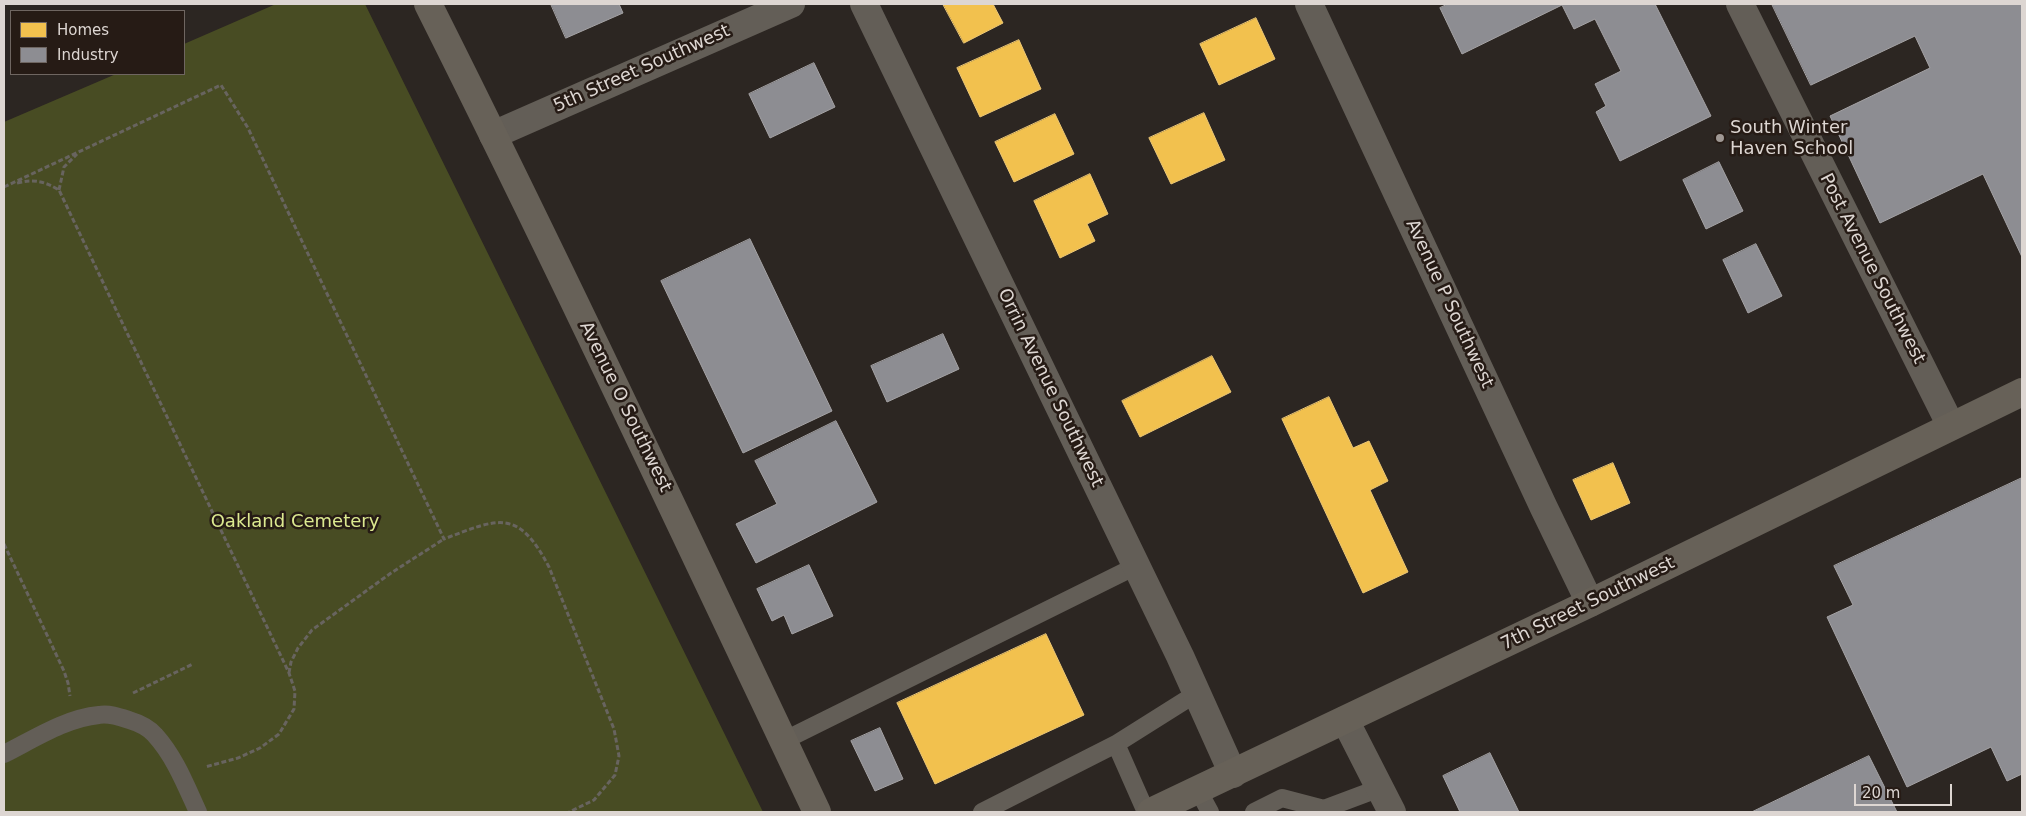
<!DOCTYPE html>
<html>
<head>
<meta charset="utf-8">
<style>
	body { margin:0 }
	#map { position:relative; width:2026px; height:816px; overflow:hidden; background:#2c2622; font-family:"DejaVu Sans",sans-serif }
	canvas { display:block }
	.frame { position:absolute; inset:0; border:5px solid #ddd6d2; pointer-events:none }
	.legend { position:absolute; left:10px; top:10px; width:175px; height:65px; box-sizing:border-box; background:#261b15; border:1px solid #6f6661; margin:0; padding:6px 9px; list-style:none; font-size:15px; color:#ddd6d2 }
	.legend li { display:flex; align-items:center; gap:10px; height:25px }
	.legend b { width:25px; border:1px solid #6f6661 }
	.scale { position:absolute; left:1854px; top:784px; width:98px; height:22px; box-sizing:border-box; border:2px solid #ddd6d2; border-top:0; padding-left:6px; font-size:15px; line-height:18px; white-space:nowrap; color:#ddd6d2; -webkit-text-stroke:4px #261b15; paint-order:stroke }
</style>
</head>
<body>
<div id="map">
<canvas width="2026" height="816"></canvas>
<div class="frame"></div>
<ul class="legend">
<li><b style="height:14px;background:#f2c14e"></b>Homes</li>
<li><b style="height:14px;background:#8d8d92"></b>Industry</li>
</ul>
<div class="scale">20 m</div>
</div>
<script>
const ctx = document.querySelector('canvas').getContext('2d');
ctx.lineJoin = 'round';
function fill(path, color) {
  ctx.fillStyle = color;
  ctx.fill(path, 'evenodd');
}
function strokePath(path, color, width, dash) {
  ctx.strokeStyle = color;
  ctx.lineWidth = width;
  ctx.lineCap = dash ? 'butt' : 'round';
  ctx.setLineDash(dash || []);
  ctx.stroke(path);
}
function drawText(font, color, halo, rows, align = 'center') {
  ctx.font = font + ' "DejaVu Sans",sans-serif';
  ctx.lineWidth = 5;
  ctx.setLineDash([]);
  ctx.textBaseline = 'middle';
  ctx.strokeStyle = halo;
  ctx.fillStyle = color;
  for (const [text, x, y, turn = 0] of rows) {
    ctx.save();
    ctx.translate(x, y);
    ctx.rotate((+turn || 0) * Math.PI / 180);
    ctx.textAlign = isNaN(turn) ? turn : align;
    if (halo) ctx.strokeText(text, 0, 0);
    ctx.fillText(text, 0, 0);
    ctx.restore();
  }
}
fill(new Path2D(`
	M276 4H365L763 812H4V122L116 74H184V44Z`), '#484c23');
const homes = new Path2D(`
	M943 4H993L1003 23 964 43Z
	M1256 18 1275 59 1219 85 1200 44Z
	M1019 40 1041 89 980 117 957 68Z
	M1204 113 1225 160 1171 184 1149 138Z
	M1055 114 1074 154 1014 182 995 142Z
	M1090 174 1108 214 1087 224 1095 241 1060 258 1034 201Z
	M1212 356 1231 392 1140 437 1122 401Z
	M1329 397 1353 448 1369 441 1388 481 1370 490 1408 572 1363 593 1282 419Z
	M1613 463 1630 503 1591 520 1573 480Z
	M1046 634 1084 715 935 784 897 703Z`);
fill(homes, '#f2c14e');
strokePath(homes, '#ecc776', 1);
const industry = new Path2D(`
	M551 4H619L623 13 566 38Z
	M1448 4H1655L1711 116 1620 161 1596 112 1606 106 1595 84 1621 71 1595 19 1574 29 1562 5 1462 54 1440 8Z
	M1772 4H2022V257L1983 174 1880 223 1830 116 1930 68 1915 36 1811 85Z
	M814 63 835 107 770 138 749 94Z
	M1719 162 1743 211 1706 229 1683 180Z
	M750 239 832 411 743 453 661 281Z
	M1756 244 1782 296 1748 313 1723 260Z
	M943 334 959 369 887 402 871 366Z
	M836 421 877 502 756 563 736 524 777 504 755 461Z
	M2022 478V774L2007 781 1991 747 1907 787 1827 617 1853 605 1834 566Z
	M809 565 833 616 792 634 784 615 772 621 757 589Z
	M880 728 903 779 875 791 851 741Z
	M1490 753 1519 812H1460L1443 776Z
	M1869 756 1897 812H1752Z`);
fill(industry, '#8d8d92');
strokePath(industry, '#a5a3a5', 1);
strokePath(new Path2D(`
	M17 183C34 179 44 181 59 190L289 673 295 691 294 709 279 734 260 748 238 758 205 767
	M4 187 221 85 248 128 444 539C499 518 518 508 549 567L614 729 619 756 615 775 594 800 569 812
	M59 190 64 167 77 154
	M4 544 64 671 68 683 70 696
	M289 673 291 662 298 648 312 630 391 573 444 539
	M133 693 193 664`), '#68645f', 3, [5, 2.5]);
strokePath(new Path2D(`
	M783 741 1136 566
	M1116 744 1197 693
	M4 754C34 739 66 718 99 715 109 713 120 717 129 720 139 723 149 728 155 735 175 757 186 786 198 812
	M1198 790 1210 812
	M982 812 1116 744 1146 812
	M1254 812 1282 798 1324 809 1380 788`), '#635e57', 18);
strokePath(new Path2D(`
	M864 4 1180 656 1233 774
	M1309 4 1544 508 1590 603
	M1740 4 1951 426
	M493 135 791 4
	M1345 720 1392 812`), '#635e57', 28);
strokePath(new Path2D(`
	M428 4C562 271 689 542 817 812
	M1151 812 1590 603 2022 392`), '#676158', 28);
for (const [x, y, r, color] of [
	[1720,138,5,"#9f9894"]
]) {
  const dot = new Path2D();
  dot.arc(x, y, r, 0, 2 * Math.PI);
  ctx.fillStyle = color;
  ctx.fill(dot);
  strokePath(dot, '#261b15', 2);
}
drawText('18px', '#ddd6d2', '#261b15', [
	["5th Street Southwest",642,69,-24],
	["Post Avenue Southwest",1872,269,63],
	["Avenue P Southwest",1449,304,65],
	["Orrin Avenue Southwest",1050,388,64],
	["Avenue O Southwest",625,407,64],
	["7th Street Southwest",1588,604,-26]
]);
drawText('18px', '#ddd6d2', '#261b15', [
	["South Winter",1730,128],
	["Haven School",1730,149]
], 'left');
drawText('18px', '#dce990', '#261b15', [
	["Oakland Cemetery",295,522]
]);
</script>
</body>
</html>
